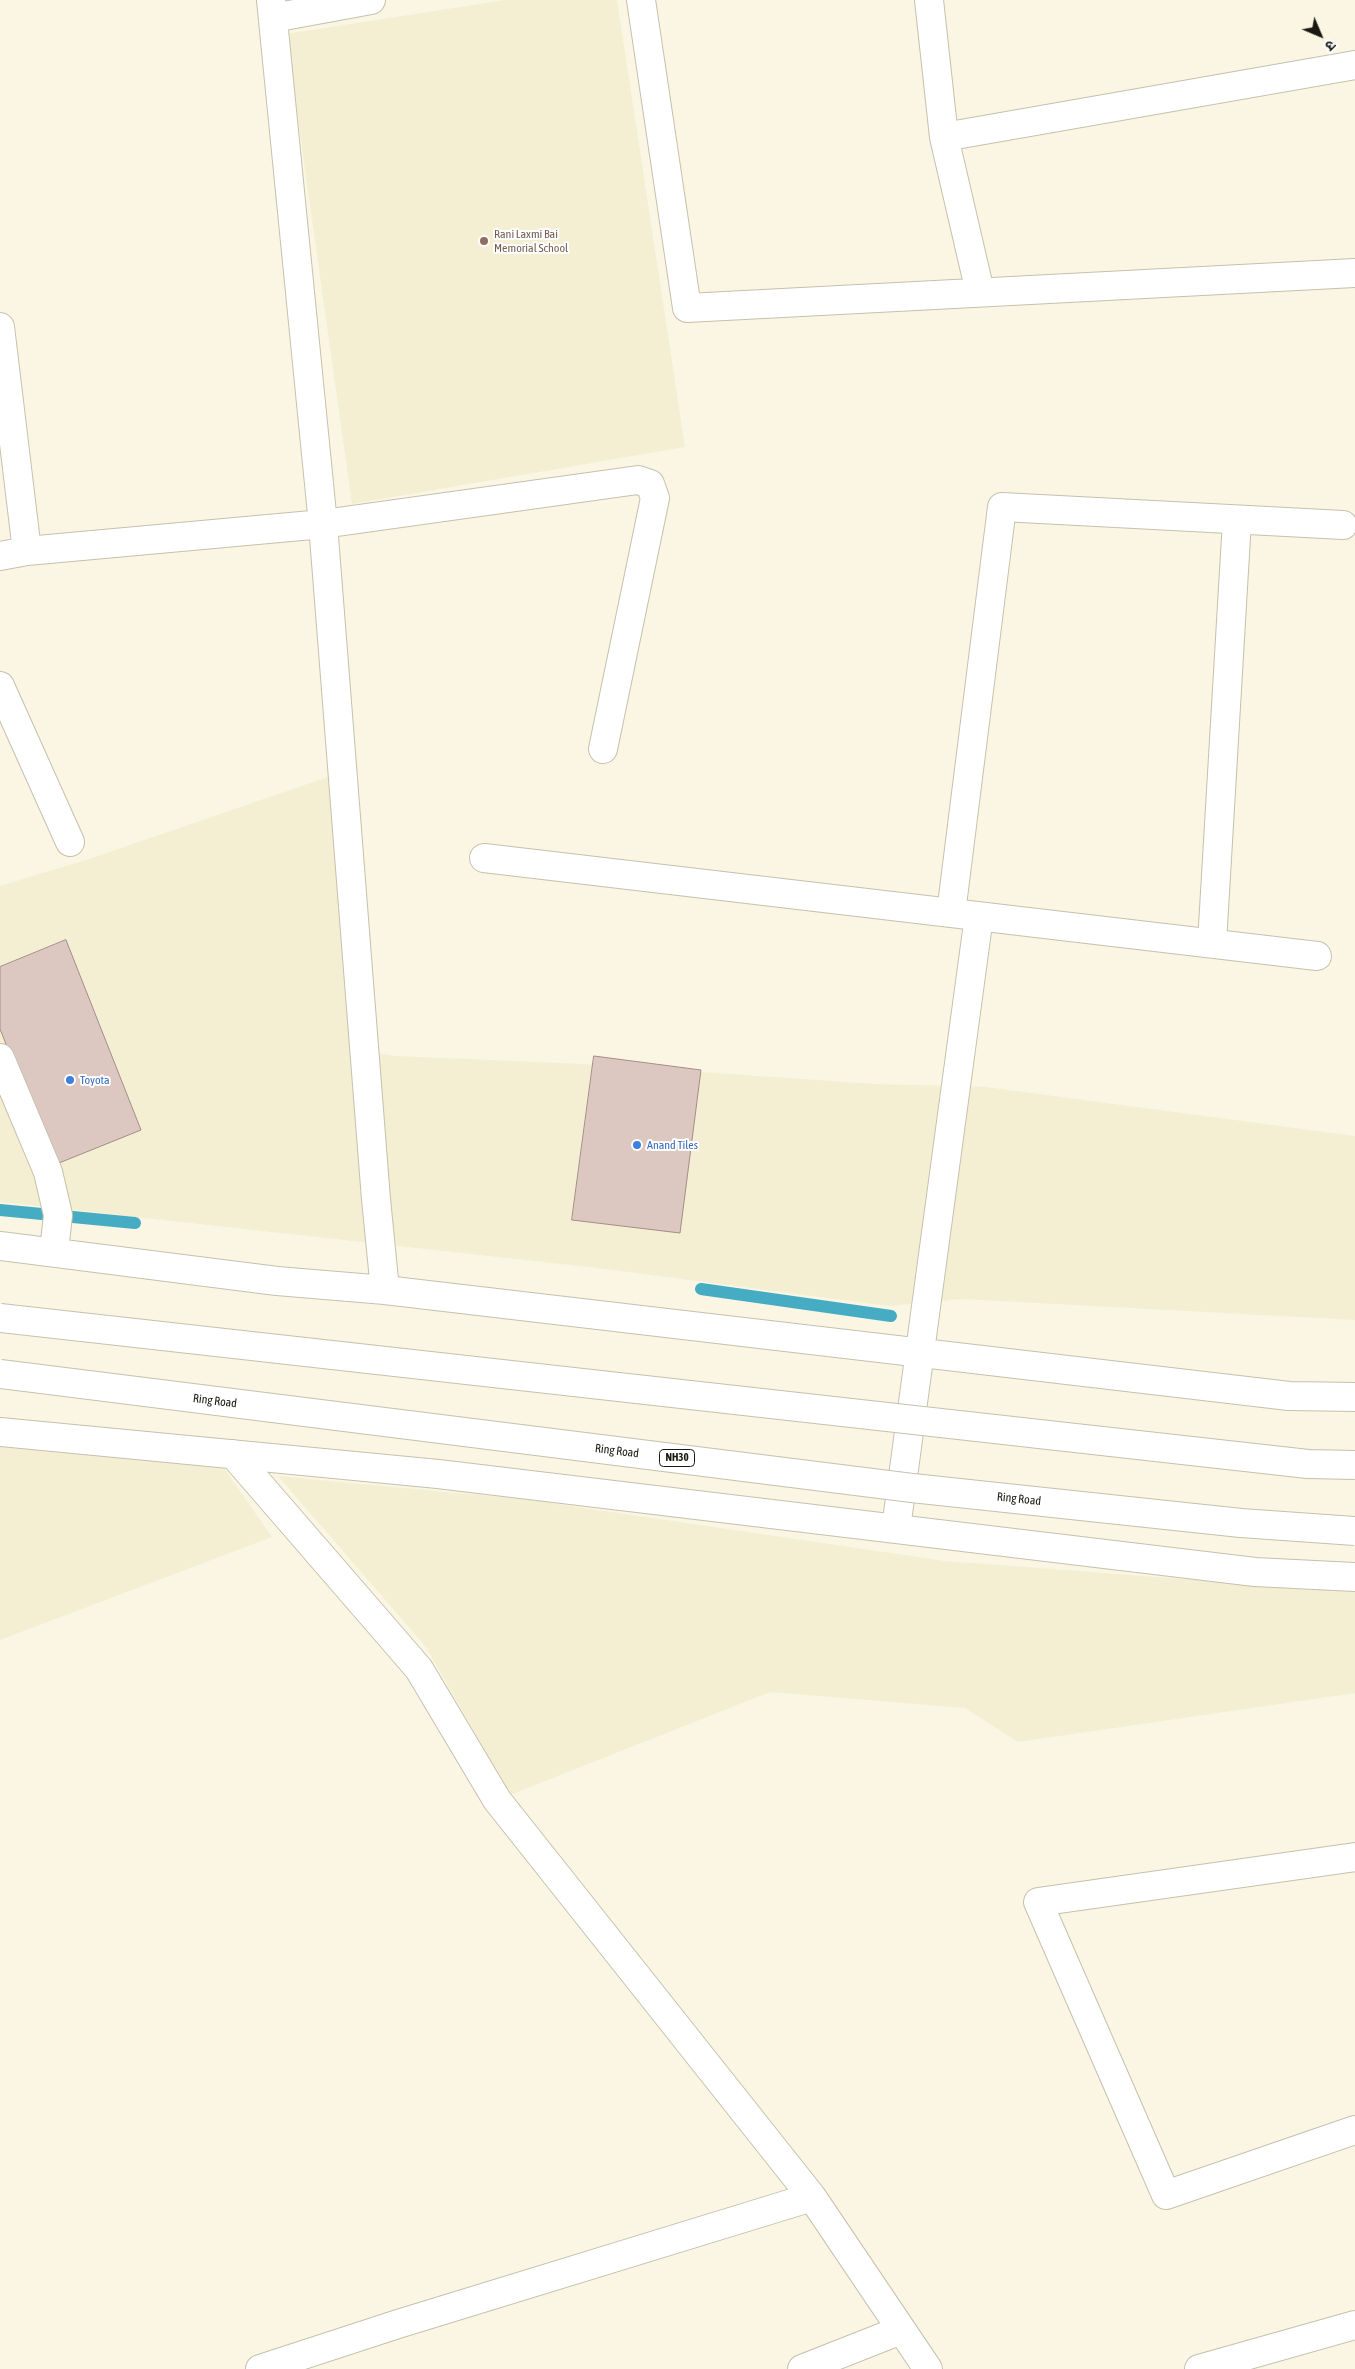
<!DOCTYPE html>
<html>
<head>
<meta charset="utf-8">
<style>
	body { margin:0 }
	#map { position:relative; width:1355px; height:2369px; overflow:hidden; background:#faf6e3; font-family:"Asap Condensed","Noto Sans Devanagari",sans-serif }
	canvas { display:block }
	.north { position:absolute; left:1295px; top:10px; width:50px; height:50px; -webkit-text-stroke:4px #fff; paint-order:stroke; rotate:135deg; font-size:14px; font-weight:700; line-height:20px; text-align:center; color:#191811 }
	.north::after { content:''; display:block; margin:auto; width:18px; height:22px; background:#191811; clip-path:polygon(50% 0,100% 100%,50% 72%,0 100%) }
</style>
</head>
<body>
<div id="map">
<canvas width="1355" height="2369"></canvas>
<div class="north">उ</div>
</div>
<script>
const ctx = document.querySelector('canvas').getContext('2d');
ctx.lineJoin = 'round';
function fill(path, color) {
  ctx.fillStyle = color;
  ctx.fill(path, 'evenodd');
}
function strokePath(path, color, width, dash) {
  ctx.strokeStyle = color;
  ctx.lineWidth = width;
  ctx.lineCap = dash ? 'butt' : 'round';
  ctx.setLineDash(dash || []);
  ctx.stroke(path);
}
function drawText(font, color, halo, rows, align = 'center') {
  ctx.font = font + ' "Asap Condensed",sans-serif';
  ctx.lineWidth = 4;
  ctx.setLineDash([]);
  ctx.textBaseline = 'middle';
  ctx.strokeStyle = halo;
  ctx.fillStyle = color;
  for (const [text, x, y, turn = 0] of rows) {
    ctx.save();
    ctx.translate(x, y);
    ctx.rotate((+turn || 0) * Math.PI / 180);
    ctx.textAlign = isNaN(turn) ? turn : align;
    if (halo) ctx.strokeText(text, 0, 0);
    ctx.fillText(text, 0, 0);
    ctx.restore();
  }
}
fill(new Path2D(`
	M505 0H617L685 447 352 504 286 34Z
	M328 777 355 1050 396 1056 583 1064 875 1084 986 1087 1355 1136V1320L962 1299 889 1306 589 1267 0 1202V886L89 859Z
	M0 1447 223 1467 272 1537 0 1640Z
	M278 1476 530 1500 945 1561 1355 1592V1693L1018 1742 965 1708 770 1692 510 1795 426 1647Z`), '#f4eed3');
strokePath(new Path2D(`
	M0 1210 135 1223
	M701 1289 891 1316`), '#45acc4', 12);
const building = new Path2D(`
	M66 940 141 1130 54 1165 0 1029V967Z
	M594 1056 701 1070 680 1233 572 1220Z`);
fill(building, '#ddc8c1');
strokePath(building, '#a28e87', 1);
const minor = new Path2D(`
	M271 0 323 524 376 1199 385 1290
	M641 0 687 308 1355 273
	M929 0 944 137 980 292
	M273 18 371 0
	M944 137 1355 65
	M0 327 27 551
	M0 556 27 551 323 524 638 480 650 484 655 498 603 749
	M0 686 70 842
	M484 858 1317 956
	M951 913 1002 507 1343 525
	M1212 943 1237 520
	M0 1058 48 1172 58 1215 54 1251
	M0 1246 277 1281 385 1290 1289 1396 1355 1397
	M0 1432 438 1474 1255 1572 1355 1577
	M233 1454 419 1669 497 1800 812 2197
	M896 1528 979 916
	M1355 1857 1038 1902 1166 2195 1355 2130
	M260 2369 398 2324 812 2197 928 2369
	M802 2369 901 2330
	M1199 2369 1355 2325`);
strokePath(minor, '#c5c1ae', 30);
strokePath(minor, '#fff', 28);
const highwayBridge = new Path2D(`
	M0 1318 1308 1464 1355 1465
	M0 1374 912 1488 1241 1523 1355 1531`);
strokePath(highwayBridge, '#c5c1ae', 30, []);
strokePath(highwayBridge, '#fff', 28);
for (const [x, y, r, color] of [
	[484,241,5,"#8d6e63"],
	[70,1080,5,"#3f7fe0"],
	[637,1145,5,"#3f7fe0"]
]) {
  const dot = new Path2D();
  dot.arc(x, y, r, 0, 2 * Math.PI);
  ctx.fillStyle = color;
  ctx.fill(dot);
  strokePath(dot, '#fff', 2);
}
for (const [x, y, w] of [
	[677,1458,35]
]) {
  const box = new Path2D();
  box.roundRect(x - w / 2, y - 8.5, w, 17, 4);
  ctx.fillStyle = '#fff';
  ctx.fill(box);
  strokePath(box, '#191811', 1);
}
drawText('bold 11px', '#191811', null, [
	["NH30",677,1458]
]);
drawText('12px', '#785e54', '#fff', [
	["Rani Laxmi Bai",494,234],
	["Memorial School",494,248]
], 'left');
drawText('12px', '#366cbe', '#fff', [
	["Toyota",80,1080],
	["Anand Tiles",647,1145]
], 'left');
drawText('12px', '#191811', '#fff', [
	["Ring Road",215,1401,7],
	["Ring Road",617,1451,7],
	["Ring Road",1019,1499,6]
]);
</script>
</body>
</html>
